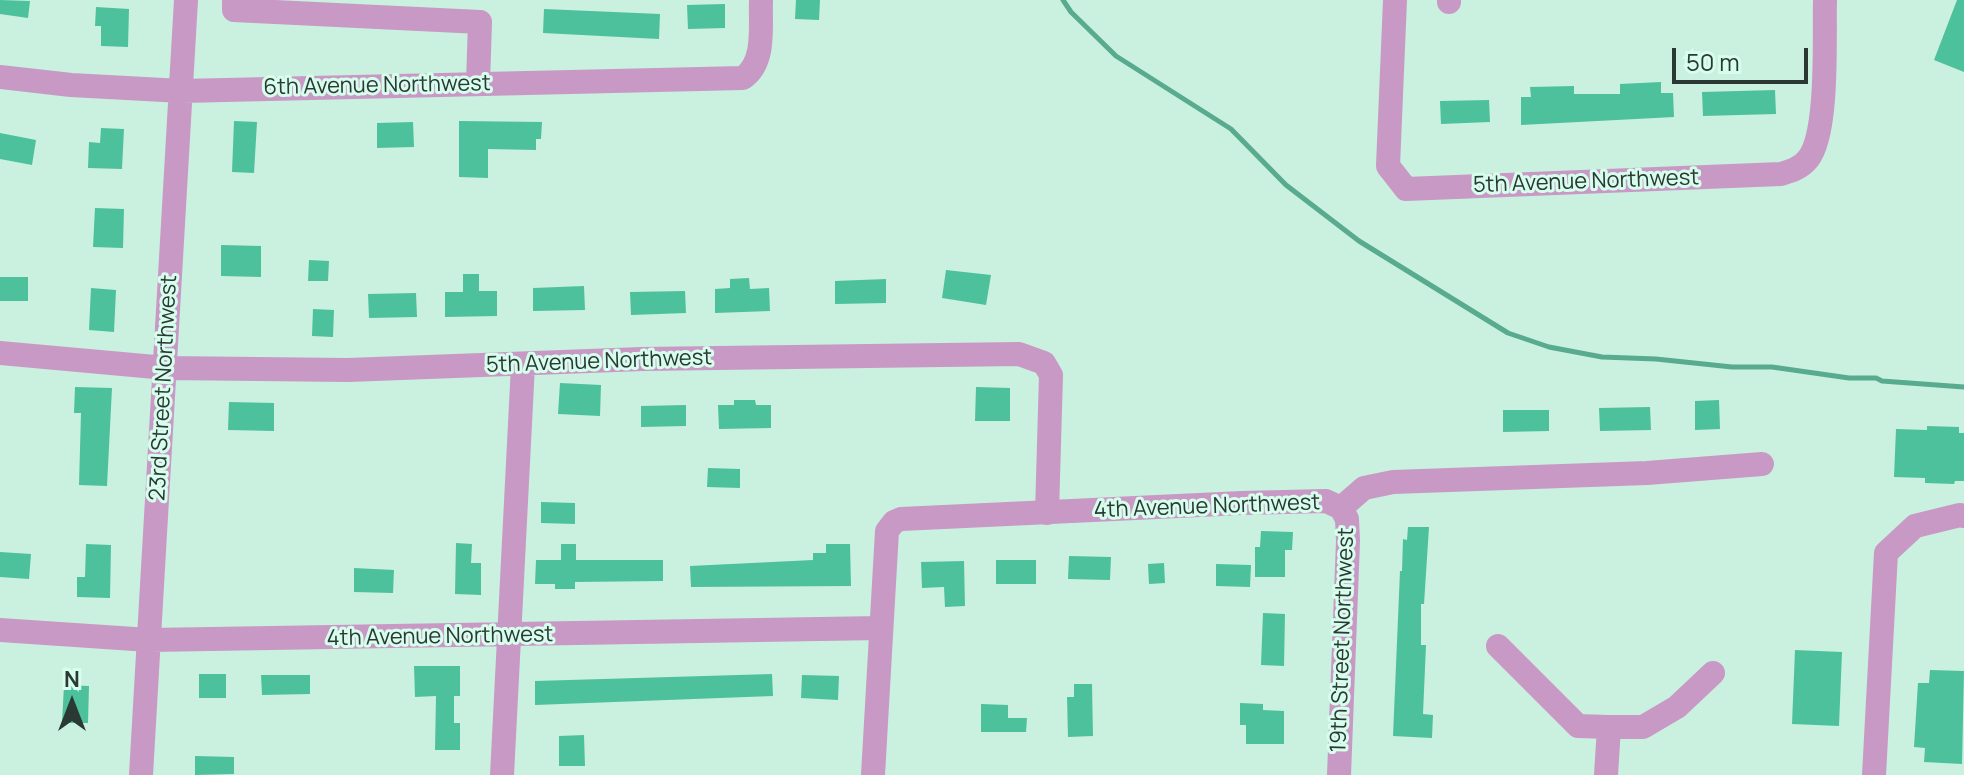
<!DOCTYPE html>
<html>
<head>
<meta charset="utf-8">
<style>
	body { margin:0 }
	#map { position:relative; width:1964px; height:775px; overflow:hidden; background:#caf0e0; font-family:Manrope,sans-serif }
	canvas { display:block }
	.north { position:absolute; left:32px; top:663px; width:80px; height:80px; -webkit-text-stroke:6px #d7fded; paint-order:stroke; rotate:0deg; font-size:22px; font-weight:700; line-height:32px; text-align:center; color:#2a3933 }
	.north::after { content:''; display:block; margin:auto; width:28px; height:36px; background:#2a3933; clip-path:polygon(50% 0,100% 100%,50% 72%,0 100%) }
	.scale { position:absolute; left:1672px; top:48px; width:136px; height:36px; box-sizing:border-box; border:4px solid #2a3933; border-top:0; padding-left:10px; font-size:24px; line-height:28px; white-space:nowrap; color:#2a3933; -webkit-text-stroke:6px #d7fded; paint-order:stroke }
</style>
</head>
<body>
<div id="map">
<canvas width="1964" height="775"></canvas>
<div class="north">N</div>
<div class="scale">50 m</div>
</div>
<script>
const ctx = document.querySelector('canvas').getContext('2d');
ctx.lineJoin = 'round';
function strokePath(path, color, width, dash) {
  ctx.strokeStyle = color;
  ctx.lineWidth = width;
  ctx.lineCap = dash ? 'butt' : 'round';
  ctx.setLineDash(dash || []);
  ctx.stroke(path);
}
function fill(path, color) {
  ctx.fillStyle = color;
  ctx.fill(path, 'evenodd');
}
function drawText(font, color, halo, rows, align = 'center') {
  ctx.font = font + ' Manrope,sans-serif';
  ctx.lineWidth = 6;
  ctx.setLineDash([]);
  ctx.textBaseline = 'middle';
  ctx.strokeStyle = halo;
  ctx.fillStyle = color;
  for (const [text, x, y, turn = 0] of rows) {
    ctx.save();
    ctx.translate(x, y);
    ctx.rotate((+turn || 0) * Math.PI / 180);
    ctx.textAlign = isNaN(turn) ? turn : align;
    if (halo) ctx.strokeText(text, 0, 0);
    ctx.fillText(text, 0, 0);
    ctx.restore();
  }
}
strokePath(new Path2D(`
	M1063 0 1071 12 1116 56 1231 129 1286 185 1359 241 1508 333 1549 347 1602 357 1656 359 1732 367H1772L1849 378H1876L1882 381 1964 387`), '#58ab8e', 5);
fill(new Path2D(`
	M0 0 30 1 28 18 0 14Z
	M796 0H820L819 20 795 19Z
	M1957 0H1964V72L1934 60Z
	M725 4V28L688 29 687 5Z
	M96 7 129 9 128 47 101 46V26H95Z
	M544 9 660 14 659 39 543 33Z
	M1661 82V93H1673L1674 117 1521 125V97H1531L1530 87 1574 86V94H1620V84Z
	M1775 90 1776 114 1703 116 1702 92Z
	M1489 100 1490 122 1441 124 1440 101Z
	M234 121 257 122 254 173 232 172Z
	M459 121 542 122 541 139H536V150L488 149V178L459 177Z
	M413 122 414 147 377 148V123Z
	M101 128 124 129 122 169 88 168 89 142 100 143Z
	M0 133 36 140 32 165 0 159Z
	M95 208 124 209 123 248 93 247Z
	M221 245 261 246V277L221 276Z
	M309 260 329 261 328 281H308Z
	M946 270 991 275 986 305 942 298Z
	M463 274H479V291H497V316L445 317V292H463Z
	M0 277H28V301H0Z
	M749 278 750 289 769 288 770 311 715 313V289L730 288V279Z
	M886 279V303L835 304V281Z
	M584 286 585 310 533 311V288Z
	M91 288 116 290 114 332 89 330Z
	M685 291 686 313 631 315 630 292Z
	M416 293 417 317 369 318 368 294Z
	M313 309 334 310 333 337 312 336Z
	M560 383 601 385 600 416 558 414Z
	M75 387 112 388 107 486 79 485 81 413H74Z
	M976 387 1010 388V421H975Z
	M734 400H755L756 405H771V428L719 429 718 405H734Z
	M1719 400 1720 429 1695 430V401Z
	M229 402 274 403V431L228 430Z
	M686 405V426L641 427V406Z
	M1650 407 1651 430 1600 431 1599 408Z
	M1503 410H1549V431L1503 432Z
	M1927 426 1959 427V433H1964V481H1955L1954 484 1925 483V478L1894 477 1896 429 1927 430Z
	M708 468 740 469V488L707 487Z
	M541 502 575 503V524L541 523Z
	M1408 527H1429L1424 604H1421V645H1426L1423 714 1433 715 1432 738 1393 736 1400 571H1402L1403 539 1407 540Z
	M1261 531 1293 532 1292 550H1285V577H1255V547H1260Z
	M456 543 472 544 471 563H481V595L455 594Z
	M86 544 111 545 110 598 77 597V577H85Z
	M561 544H576V560H663V581L575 582V589H555V584H535L536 560H561Z
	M826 544H850L851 586 691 587 690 566 813 560V553H826Z
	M0 552 31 554 29 579 0 577Z
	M1069 556 1111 557 1110 580 1068 579Z
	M996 560H1036V584H996Z
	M964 561 965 606 945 607 944 587 922 588 921 562Z
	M1164 563 1165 583 1149 584 1148 564Z
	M1216 564 1251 565 1250 587 1216 586Z
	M354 568 394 570 393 593 354 592Z
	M1263 613 1285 614 1284 666 1261 665Z
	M1795 650 1842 652 1839 726 1792 724Z
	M414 666H460V696H454V723H460V750H435L436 696 415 697Z
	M1930 670 1964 671 1962 764 1924 762 1925 748 1914 747 1918 683H1929Z
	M199 674H226V698H199Z
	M772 674 773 696 535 705V681Z
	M261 675H310V694L262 695Z
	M802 675 839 676 838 700 801 698Z
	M1074 684H1092L1093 736 1068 737 1067 697H1074Z
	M64 685 89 686 88 723H62Z
	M1240 703 1263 704V710L1284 711V744H1246V725H1240Z
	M981 704 1008 705V718H1027L1026 732H981Z
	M584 735 585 766H559V736Z
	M195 756 234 757V774L195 775Z`), '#4dc19b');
strokePath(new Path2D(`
	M234 0V10L480 22 478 83
	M1395 0 1388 166 1406 189 1781 174C1791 171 1801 168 1808 159 1829 134 1824 35 1825 0
	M1449 0V2
	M0 77 71 85 182 91 743 78C766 62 760 27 761 0
	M0 353 166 368 348 370 642 359 1019 354 1044 363 1051 375 1047 513
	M1341 508 1364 488 1393 482 1647 473 1762 464
	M0 630 149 640 881 628
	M1498 646 1578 726 1609 727
	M141 775 186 0
	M502 775 523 365
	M873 775 887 531 894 522 901 519 1242 503 1326 501 1341 508
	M1339 775 1348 541 1347 519 1341 508
	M1606 775 1609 727H1643L1677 707 1713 673
	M1874 775 1886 553 1915 526 1960 515 1964 516`), '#c899c4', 24);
drawText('22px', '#2a3933', '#d7fded', [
	["6th Avenue Northwest",377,86,-1],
	["5th Avenue Northwest",1586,182,-2],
	["5th Avenue Northwest",599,362,-2],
	["23rd Street Northwest",164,388,-87],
	["4th Avenue Northwest",1207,507,-2],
	["4th Avenue Northwest",440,637,-1],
	["19th Street Northwest",1343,640,-88]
]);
</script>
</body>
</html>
